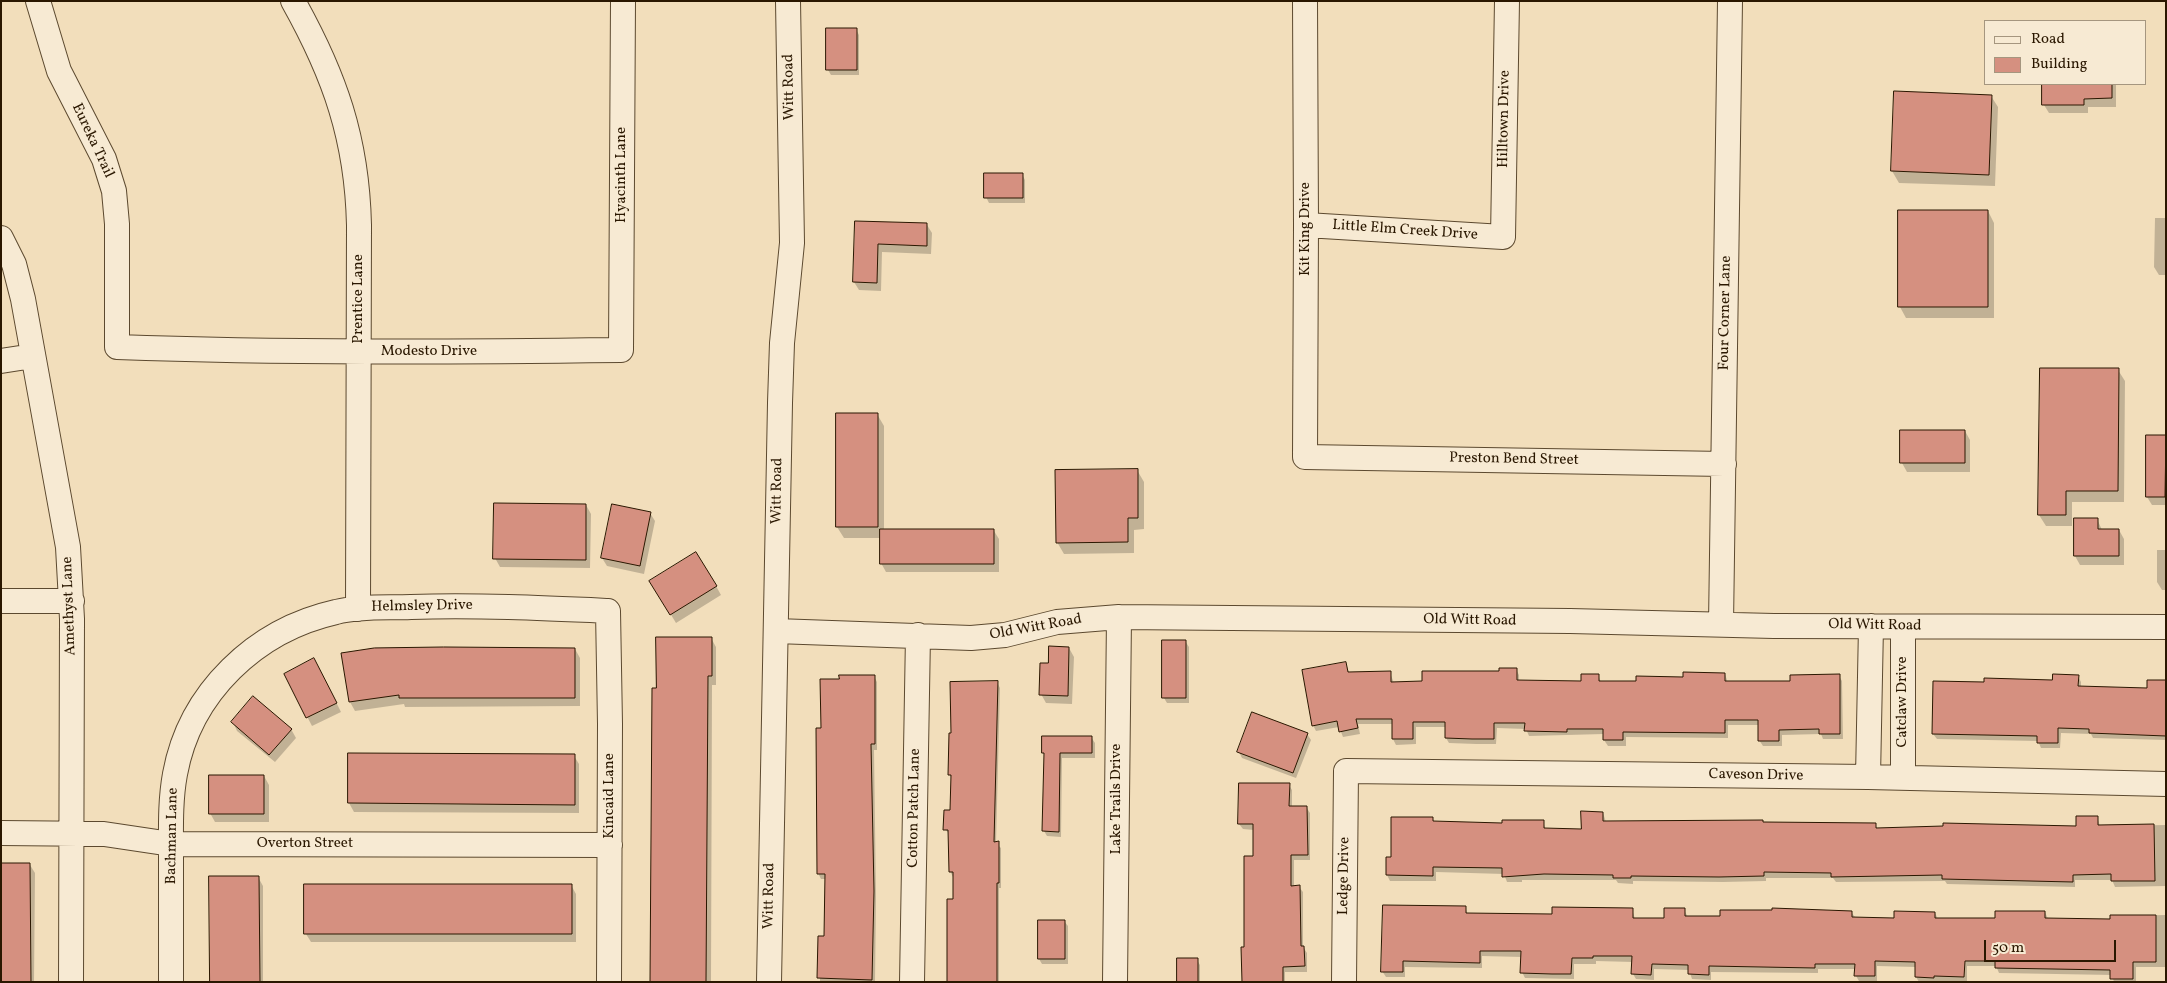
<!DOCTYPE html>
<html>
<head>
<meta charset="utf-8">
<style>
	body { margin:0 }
	#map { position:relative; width:2167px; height:983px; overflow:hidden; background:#f2debb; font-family:Vollkorn,serif }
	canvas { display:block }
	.frame { position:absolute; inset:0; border:2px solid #2a1700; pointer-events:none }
	.legend { position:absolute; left:1984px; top:20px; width:162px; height:65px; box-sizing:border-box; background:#f7ead3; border:1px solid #a5967f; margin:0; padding:6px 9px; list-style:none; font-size:15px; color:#2a1700 }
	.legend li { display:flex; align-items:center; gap:10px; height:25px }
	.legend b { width:25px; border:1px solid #a5967f }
	.scale { position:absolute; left:1984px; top:940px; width:132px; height:22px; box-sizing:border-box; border:2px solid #2a1700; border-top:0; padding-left:6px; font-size:15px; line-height:18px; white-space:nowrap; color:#2a1700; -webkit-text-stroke:4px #f7ead3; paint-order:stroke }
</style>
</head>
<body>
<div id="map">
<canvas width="2167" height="983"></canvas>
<div class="frame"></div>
<ul class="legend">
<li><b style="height:6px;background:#f7ead3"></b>Road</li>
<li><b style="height:14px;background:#d59080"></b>Building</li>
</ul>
<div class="scale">50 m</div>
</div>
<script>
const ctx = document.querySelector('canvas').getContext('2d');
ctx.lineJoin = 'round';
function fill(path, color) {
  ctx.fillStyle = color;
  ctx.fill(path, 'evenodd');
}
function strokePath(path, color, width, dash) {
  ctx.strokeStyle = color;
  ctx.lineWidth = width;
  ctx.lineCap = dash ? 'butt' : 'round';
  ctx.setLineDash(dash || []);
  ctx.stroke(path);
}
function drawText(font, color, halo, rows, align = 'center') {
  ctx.font = font + ' Vollkorn,serif';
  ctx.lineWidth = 5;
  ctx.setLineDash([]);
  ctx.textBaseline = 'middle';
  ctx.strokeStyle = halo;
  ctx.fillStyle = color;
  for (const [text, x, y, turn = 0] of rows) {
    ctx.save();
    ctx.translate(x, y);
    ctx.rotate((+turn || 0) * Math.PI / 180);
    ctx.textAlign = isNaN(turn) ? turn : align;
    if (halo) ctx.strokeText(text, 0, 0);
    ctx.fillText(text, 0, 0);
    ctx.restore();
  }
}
fill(new Path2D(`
	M856 29 859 35V75H831L828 70Z
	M2044 84H2116V107H2088V113H2049L2044 105Z
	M1895 93 1991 96 1998 107 1995 186 1899 183 1892 171Z
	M1022 174 1025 180V203H989L986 197Z
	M1988 211 1994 223V318H1906L1900 307Z
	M2155 218H2166V275H2159L2154 267Z
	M856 222 927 225 932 233 931 254 882 252 881 291 859 290 854 282Z
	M2165 330H2166V362L2165 361Z
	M2118 370 2125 381 2124 502H2072V526H2046L2039 515Z
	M877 414 884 426V531H994L999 539V572H886L881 563V538H844L837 527Z
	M1902 431H1965L1970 440V472H1907L1902 463Z
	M2166 436V505H2152L2147 497Z
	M1137 470 1144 482V529L1134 530V553L1064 554 1057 542Z
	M586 505 591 514 590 568 500 567 495 558Z
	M650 513 655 521 644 574 607 566 602 558Z
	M2097 519 2102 530H2119L2124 539V565H2080L2075 556Z
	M2157 550H2166V590H2162L2157 582Z
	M716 586 721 595 676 623 656 590Z
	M711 638 716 647V685H712L711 982H653L658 689Z
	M1185 641 1189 647V703H1167L1164 698Z
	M1069 648 1074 657 1072 704 1046 703 1041 694Z
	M575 649 580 658V706L405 707 404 704 355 711 350 702 343 654Z
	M1346 663 1349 673H1390L1394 683H1423L1516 669 1519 675V681L1582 682 1598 675 1601 682H1638L1725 674 1728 683H1791L1839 676 1842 681 1843 739H1823L1821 734 1782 735V746H1763L1759 740V725H1728V738L1626 737V746H1608L1604 740V734L1529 736 1526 729 1497 728 1496 744H1476L1449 743 1446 738V727H1416V744L1396 745 1393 739V724H1358L1360 734 1343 737 1339 727 1316 731 1313 725Z
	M319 668 341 712 312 726 285 674Z
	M874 676 877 682V750H874L876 898 875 982H820V937L825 938 827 879H821L818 873 822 729 840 680Z
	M2078 676 2081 682V688L2148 689 2166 681V740L2093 738 2091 734 2061 733 2060 748H2041L2038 741 1937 739 1933 734 1985 684 2054 681Z
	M997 682 1000 688 996 843 1001 848V888H999V982H947L954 900 953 877 950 871V835L945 829 951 811 952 779 949 774Z
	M233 722 291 729 296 738 275 762 237 731Z
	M1307 734 1311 740 1296 778 1242 758 1239 752Z
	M1091 737 1095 743V758H1062L1061 837 1047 836 1044 831 1045 756 1043 753Z
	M349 755 574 756 579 764V813L354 812 349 803Z
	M264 776 269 785V822H215L210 813Z
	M1289 785 1292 790V807H1306L1310 813V860H1294V887H1299L1303 892V947L1307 953V972H1285V982H1243L1254 857V830L1243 829 1239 824Z
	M1603 813 1606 822 1875 825 1878 829 2077 827 2097 817 2100 826 2166 825V886L2115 887 2112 880H2075V887L1947 884 1945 881 1836 882 1833 878H1766V881L1723 882 1633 881V884L1618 883 1616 880H1522V882H1507L1504 874 1436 872V881H1390L1387 875V858L1392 859 1433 819 1435 823 1504 825 1543 822 1546 830H1583Z
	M30 865 35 873 34 982H1Z
	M210 877H258L263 886V982H210Z
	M571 885 576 894V942H311L306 934Z
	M1465 907 1468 915 1553 916 1632 909 1635 919H1665L1684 910 1688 917H1721L1851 912 1855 917 1895 919 1935 913 1938 919 1997 920 2045 912 2048 919 2111 920V916L2166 915V967H2136V982H2114L2112 975 1999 973 1996 966H1967V982H1919L1916 977V967L1877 966V981H1859L1856 976V969H1818V973L1711 972V980L1692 979 1689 970 1654 969V980L1636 979 1633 974V962L1596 961V964H1574V979L1525 978 1522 972V957L1482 956V968L1405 967V977H1386L1382 971Z
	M1064 921 1068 926V964H1042L1039 959Z
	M1197 960 1200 965V982H1178Z`), '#0003');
const building = new Path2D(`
	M826 28H857V70H826Z
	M2042 84H2112V98L2084 99V105H2042Z
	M1894 91 1992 95 1989 175 1891 171Z
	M984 173H1023V198H984Z
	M1898 210H1988V307H1898Z
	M855 221 927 223V246L878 244 877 283 853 282Z
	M2040 368H2119L2118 491H2066V515H2038Z
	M836 413H878V527H836Z
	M1900 430H1965V463H1900Z
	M2146 435H2166L2165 497H2146Z
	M1138 469V518H1128V542L1056 543 1055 470Z
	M494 503 586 504V560L493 559Z
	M612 504 651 512 640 566 601 558Z
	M2074 518H2098V529H2119V556H2074Z
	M880 529H994V564H880Z
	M696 552 717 586 670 615 649 581Z
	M656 637H712V676H708L706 982H650L652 688H656Z
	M1162 640H1186V698H1162Z
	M1049 646 1069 647 1068 696 1039 695 1040 663H1048Z
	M444 647 575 648V698H399V695L349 702 341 653 374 648Z
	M314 658 337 703 306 718 284 674Z
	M1346 662 1348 672 1391 671V682L1422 681V671H1499V668H1517V680L1581 681V674H1599V681H1636V676L1683 677V672L1725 673V681H1790V675L1840 674V734H1819V729L1779 730V741H1758V720H1725V733L1623 732V740H1603V729H1567V732L1524 731 1525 723H1494V739H1472L1445 738V722H1413V739H1392V719H1356L1358 728 1339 732 1337 721 1312 726 1302 670Z
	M2053 674 2079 675 2078 686 2147 688V680H2166V736L2089 733V729L2058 728V743H2037V736L1932 734 1933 681 1984 682V678L2052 680Z
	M839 675H875V744H871L874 891 872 980 817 978 818 936H824L825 874H817L816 728H821L820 679H839Z
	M998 681 994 842 999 841V883H997V982H947V899H953V872H949L948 830H943L944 810H950L951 775H948L949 733H951L950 682Z
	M253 696 292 729 269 755 231 722Z
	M1252 712 1308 733 1293 773 1237 752Z
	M1042 736H1092V753H1060L1059 832 1042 831 1044 753H1042Z
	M348 753 575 754V805L348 803Z
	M209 775H264V814H209Z
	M1239 783H1290L1289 806H1307L1308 855H1291V886L1300 885 1301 946H1304L1305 966 1283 967V982H1242L1241 947H1244V856H1253V824H1238Z
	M1581 811 1603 812V821L1763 820V822L1876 823V828L1943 826V823L2076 826V816H2098V825L2154 824 2155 881H2111V874L2073 875V882L1942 879V875L1831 877V873L1764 872V876L1719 877 1631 876V878H1613V875L1544 874 1502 877V868L1433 867V876L1386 875V857H1391V817H1433V821L1502 823V820H1544V828L1581 829Z
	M1 863H30L31 982H1Z
	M209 876H259L260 982H210Z
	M304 884H572V934H304Z
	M1383 905 1466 906V913L1552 914V907L1633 908V918H1664V908H1685V916H1720V910H1772V908L1852 911V917L1894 918V911L1935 912V918H1995V911H2045V918L2110 919V915H2156V962H2133V979H2110V970L1995 968V961H1965L1964 977 1934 976V978L1915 977V962L1875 961V976H1854L1855 964H1815V968L1709 966V975L1688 974V965L1652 964 1651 975 1631 974 1632 956H1593V958H1572L1571 974H1552L1520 973 1521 951H1480V963L1403 961V972H1381Z
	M1038 920H1065V959H1038Z
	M1177 958H1198V982H1177Z`);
fill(building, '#d59080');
strokePath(building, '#2a1700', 1);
const minor = new Path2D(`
	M38 1 59 71 104 159 114 191 117 224V347C285 353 453 352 621 350L623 1
	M293 1C335 76 357 139 359 225L358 609
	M1305 1 1306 225 1305 457 1724 464
	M1306 225 1503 237 1507 1
	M1 238 14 264 23 299 68 547 72 619 71 982
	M1 361 33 356
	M1 601H72
	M1721 624 1730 1
	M1903 627V778
	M776 631 971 638 1005 635 1057 622 1119 617 1570 621 1774 626 2166 627
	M1868 777 1871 626
	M1 833 104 834 171 844 610 845
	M171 982C171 940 171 899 171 857 171 829 170 801 175 774 190 692 256 630 336 612 360 606 386 608 411 607 477 605 542 608 608 611L610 724 609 982
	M769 982 780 403 782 343 792 243 788 1
	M912 982 918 635
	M1115 982 1119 617
	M1344 982 1346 771 1868 777 2166 784`);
strokePath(minor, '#5c492f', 26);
strokePath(minor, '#f7ead3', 24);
drawText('15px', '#2a1700', '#f7ead3', [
	["Witt Road",790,87,-91],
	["Hilltown Drive",1505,119,-89],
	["Eureka Trail",92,141,65],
	["Hyacinth Lane",622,175,-90],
	["Kit King Drive",1306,229,-90],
	["Little Elm Creek Drive",1405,231,4],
	["Prentice Lane",359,299,-90],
	["Four Corner Lane",1726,313,-89],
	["Modesto Drive",429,352],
	["Preston Bend Street",1514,460,1],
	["Witt Road",778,491,-89],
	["Amethyst Lane",70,606,-92],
	["Helmsley Drive",422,607,-1],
	["Old Witt Road",1470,621,1],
	["Old Witt Road",1875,626,1],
	["Old Witt Road",1036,628,-10],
	["Catclaw Drive",1903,702,-90],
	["Caveson Drive",1756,776,1],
	["Kincaid Lane",610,796,-90],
	["Lake Trails Drive",1117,799,-90],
	["Cotton Patch Lane",915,808,-89],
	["Bachman Lane",173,836,-89],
	["Overton Street",305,844],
	["Ledge Drive",1345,876,-89],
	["Witt Road",770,896,-89]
]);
</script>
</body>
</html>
